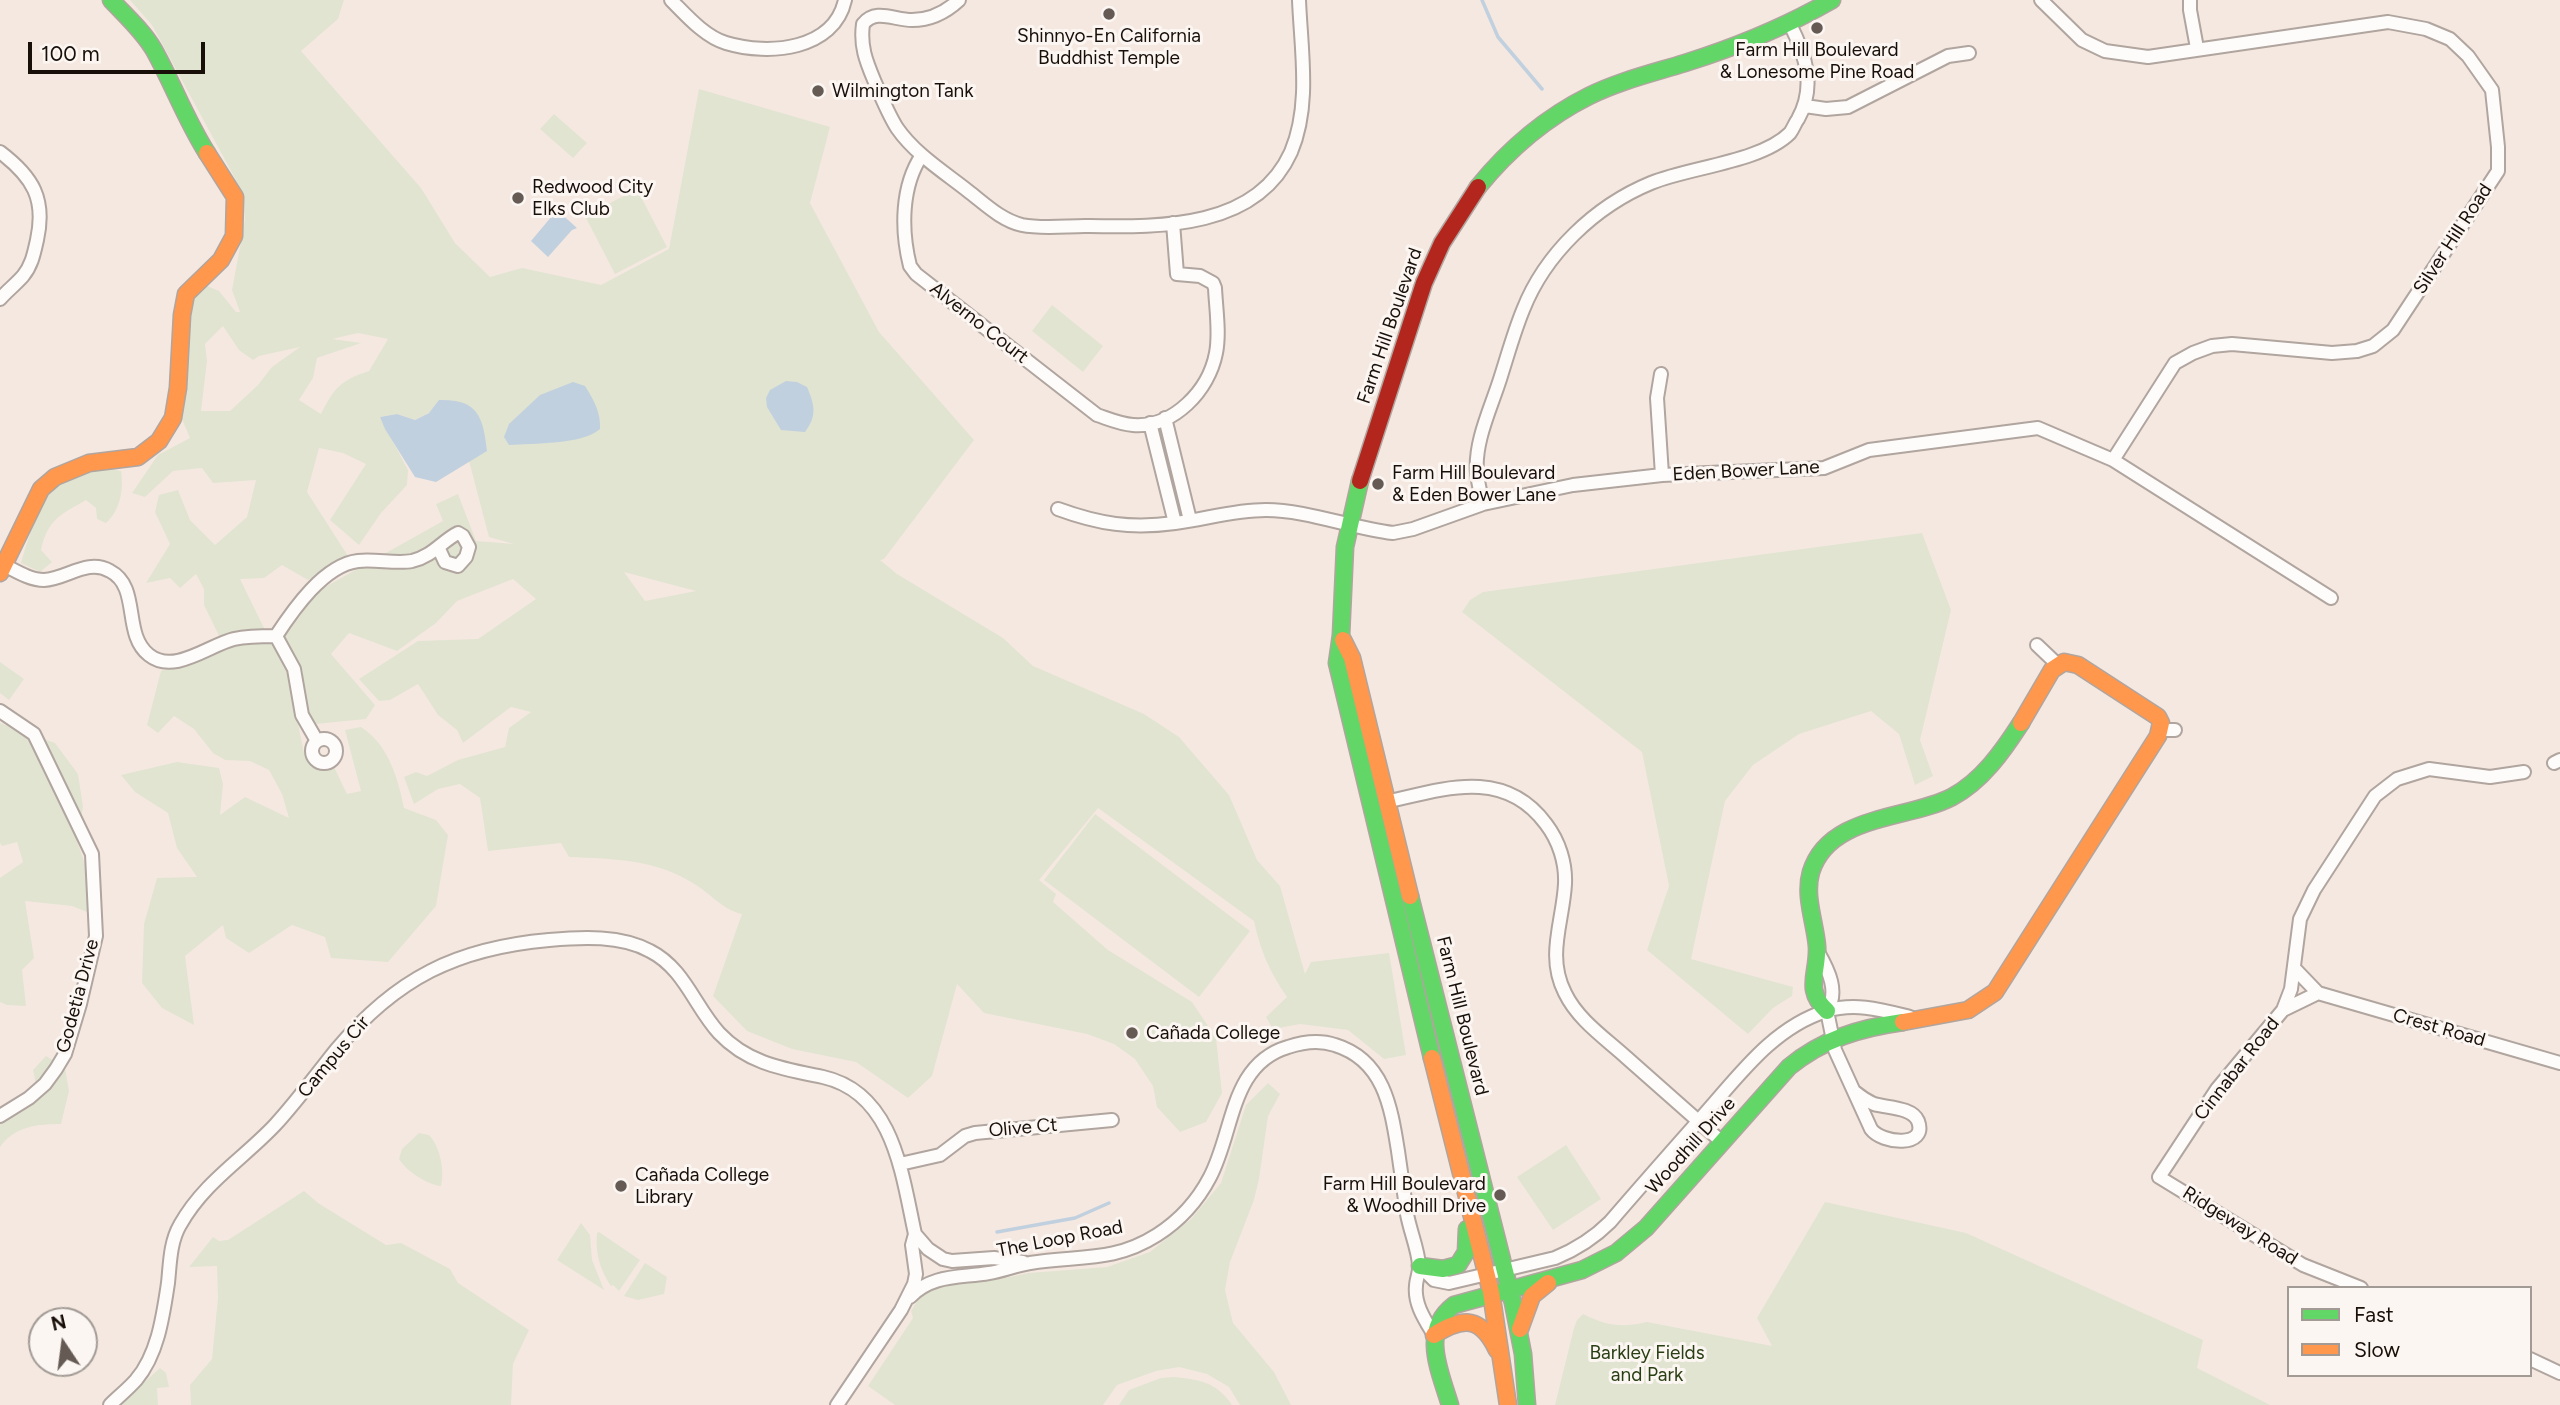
<!DOCTYPE html>
<html>
<head>
<meta charset="utf-8">
<style>
	body { margin:0 }
	#map { position:relative; width:2560px; height:1405px; overflow:hidden; background:#f5e8e0; font-family:Figtree,sans-serif }
	canvas { display:block }
	.legend { position:absolute; left:2287px; top:1286px; width:245px; height:91px; box-sizing:border-box; background:#fcf6f3; border:2px solid #a19a95; margin:0; padding:9px 12px; list-style:none; font-size:21px; color:#180f09 }
	.legend li { display:flex; align-items:center; gap:14px; height:35px }
	.legend b { width:35px; border:2px solid #a19a95 }
	.north { position:absolute; left:28px; top:1307px; width:70px; height:70px; box-sizing:border-box; background:#fcf6f3; border:2px solid #a19a95; border-radius:50%; rotate:347deg; font-size:19px; font-weight:700; line-height:28px; text-align:center; color:#180f09 }
	.north::after { content:''; display:block; margin:auto; width:24px; height:32px; background:#655b54; clip-path:polygon(50% 0,100% 100%,50% 72%,0 100%) }
	.scale { position:absolute; left:28px; top:42px; width:177px; height:32px; box-sizing:border-box; border:4px solid #180f09; border-top:0; padding-left:9px; font-size:21px; line-height:24px; white-space:nowrap; color:#180f09; -webkit-text-stroke:5px #fcf6f3; paint-order:stroke }
</style>
</head>
<body>
<div id="map">
<canvas width="2560" height="1405"></canvas>
<ul class="legend">
<li><b style="height:9px;background:#63d668"></b>Fast</li>
<li><b style="height:9px;background:#ff974d"></b>Slow</li>
</ul>
<div class="north">N</div>
<div class="scale">100 m</div>
</div>
<script>
const ctx = document.querySelector('canvas').getContext('2d');
ctx.lineJoin = 'round';
function fill(path, color) {
  ctx.fillStyle = color;
  ctx.fill(path, 'evenodd');
}
function strokePath(path, color, width, dash) {
  ctx.strokeStyle = color;
  ctx.lineWidth = width;
  ctx.lineCap = dash ? 'butt' : 'round';
  ctx.setLineDash(dash || []);
  ctx.stroke(path);
}
function drawText(font, color, halo, rows, align = 'center') {
  ctx.font = font + ' Figtree,sans-serif';
  ctx.lineWidth = 6;
  ctx.setLineDash([]);
  ctx.textBaseline = 'middle';
  ctx.strokeStyle = halo;
  ctx.fillStyle = color;
  for (const [text, x, y, turn = 0] of rows) {
    ctx.save();
    ctx.translate(x, y);
    ctx.rotate((+turn || 0) * Math.PI / 180);
    ctx.textAlign = isNaN(turn) ? turn : align;
    if (halo) ctx.strokeText(text, 0, 0);
    ctx.fillText(text, 0, 0);
    ctx.restore();
  }
}
fill(new Path2D(`
	M130 0H344L338 19 301 51 421 188 455 243 490 277 522 268 601 285 669 249 699 89 830 127 810 203 879 332 974 440 884 559 880 560 897 574 1003 638 1033 666 1144 714 1179 737 1229 795 1257 860 1280 886 1305 974 1311 962 1389 953 1406 1055 1384 1059 1348 1030 1300 1024 1273 1029 1266 1017 1287 997C1270 973 1260 950 1254 921L1098 808 1039 880 1056 894 1053 902 1108 950 1192 1002 1216 1038 1222 1093 1206 1122 1180 1132 1157 1107 1153 1086 1135 1059 1114 1044 1087 1034 984 1013 957 984 932 1076 908 1098 856 1062 792 1049 747 1031 713 996 742 914C723 910 712 895 696 885 657 859 614 859 569 857L561 843 488 851 480 798 460 784 438 789 414 804 404 777 416 772 427 776 458 760 505 747 509 728 531 712 511 707 463 743 457 730 438 715 418 684 390 700 379 701 359 679 418 641 478 639 536 599 513 579 457 601 436 623 397 651 349 633 331 654 375 705 366 719 315 724 302 701 303 672 283 639 318 591 443 521 436 504 458 494 476 541 514 544 489 537 453 400 415 420 397 414 380 417 408 470 407 485 381 513 359 545 330 520 366 464 343 453 319 448 307 492 348 556 308 580 282 565 264 578 240 579 265 630 219 636 204 605V589L196 574 180 588 170 578 146 583 170 544 155 512 159 495 178 490 190 520 215 545 247 517 256 480 213 483 202 468 173 471 145 497 132 493 158 455 190 438 182 419 189 351 188 307 200 283 219 291 236 312H240L232 290 245 220 243 193 152 25ZM223 326 239 350 253 360 259 356 300 347 272 367 258 385 230 411H201L207 361 205 344ZM358 333 388 339 369 371C341 380 334 388 321 414L299 400 313 378 317 358 361 343 332 339ZM624 572 696 591 645 601Z
	M554 114 587 143 573 158 540 129Z
	M637 189 667 247 615 274 585 216Z
	M1052 305 1103 346 1083 372 1032 331Z
	M106 468 121 471C124 490 120 511 106 523L97 519 96 508 86 500C60 515 48 519 41 550L52 562 40 572 21 563C28 540 41 492 62 479 74 472 93 471 106 468Z
	M1922 533 1951 610 1920 740 1933 776 1915 785 1899 734 1871 711 1799 734 1753 765 1725 801 1691 959 1793 987 1792 996 1773 1008 1748 1034 1647 950 1669 886 1642 752 1462 612 1470 600 1483 592Z
	M272 641 287 671 304 753 334 767 347 794 361 791 345 730 361 727C388 744 398 778 404 808L436 820 448 835 436 906 388 962 331 958 325 937 292 925 249 953 226 938 223 925 185 956 194 1025 162 1008 142 983 144 924 157 878 197 877 177 848 168 813 135 792 121 775 177 762 219 768 223 784 220 815 245 797 289 818 282 794 269 770 250 761 225 760 213 753 194 729 174 716 158 733 147 725 161 671 234 644Z
	M0 662 24 679 9 700 0 693Z
	M0 723 55 743 78 774 83 807 77 841 87 870V912L72 906 25 901 34 958 22 970 26 1006 7 1005 0 1002V878L23 862 17 842 2 846 0 843Z
	M1095 814 1250 931 1199 997 1044 880Z
	M46 1056 65 1068 69 1091 61 1124C38 1124 15 1126 0 1147V1122L39 1098 33 1070Z
	M1268 1083 1280 1094 1268 1116 1259 1179 1254 1200 1230 1262 1225 1290 1233 1323 1274 1372 1291 1405H1240L1229 1387 1207 1374 1179 1367 1156 1371 1117 1385 1103 1405H895L868 1386 913 1318 911 1311 919 1298 937 1286 990 1281 1029 1273 1107 1267 1150 1252 1191 1219 1221 1183 1246 1105Z
	M419 1133 429 1135C440 1146 445 1171 441 1186 428 1185 406 1171 399 1159L402 1149Z
	M1566 1145 1601 1199 1553 1230 1517 1177Z
	M304 1191 318 1203 386 1245 401 1243 450 1269 458 1283 529 1330 513 1364 511 1405H191L190 1385 212 1359 218 1298 217 1266 189 1267 213 1237 219 1241 228 1240Z
	M1825 1202 1966 1233 2203 1340 2197 1368 2270 1405H1555L1574 1328 1577 1320 1583 1314C1608 1326 1620 1328 1647 1322L1772 1346 1757 1318Z
	M581 1223 590 1235 592 1260 604 1290 557 1260Z
	M599 1232 640 1260 619 1291 613 1285 611 1286C600 1270 595 1253 597 1233Z
	M645 1263 667 1277 664 1294 638 1300 624 1296Z
	M160 1368 166 1373 169 1387 157 1388 158 1405H119Z
	M1174 1377C1199 1379 1218 1383 1232 1405H1119L1129 1390 1161 1378Z`), '#e1e4d1');
fill(new Path2D(`
	M557 210 577 228 572 230 548 257 531 241Z
	M786 381 797 382 807 387C815 406 817 416 805 432L781 430 767 407 766 398 770 390Z
	M573 382 585 386C594 400 601 413 600 429 582 445 533 443 509 445L504 437 509 424 540 395Z
	M439 400C477 399 483 415 487 451L436 482 415 477 385 429 380 417 397 414 415 420 429 413Z`), '#c1d0de');
strokePath(new Path2D(`
	M1482 0 1498 37 1542 89
	M997 1232 1075 1218 1109 1203`), '#c1d0de', 3.5);
const street = new Path2D(`
	M671 0C686 15 705 37 726 43 769 56 834 50 845 0
	M959 0C946 12 930 20 912 20 894 20 876 8 863 24 860 46 866 61 874 80 881 96 888 114 897 128 915 154 944 172 968 191 985 204 1001 220 1022 225 1041 229 1066 226 1085 226 1158 227 1256 230 1291 152 1311 105 1301 50 1299 0
	M2041 0 2082 40 2105 51 2148 57 2388 22 2426 29 2450 39 2468 56 2492 90 2498 147V171L2393 330 2373 346 2357 351 2332 353 2232 344 2212 346 2193 353 2175 363 2113 460
	M2190 0V10L2197 48
	M1805 106 1826 109 1848 107 1948 56 1969 53
	M0 152C33 177 46 199 37 240 34 253 32 265 23 276 16 284 7 291 0 299
	M922 155C901 186 901 230 910 266L916 274 1097 415C1109 419 1120 424 1133 425 1174 428 1209 390 1216 353 1220 333 1216 309 1215 288L1213 283 1200 276 1177 274 1173 223
	M1661 374 1657 398 1662 475
	M1165 418 1190 520
	M1150 423 1175 523
	M1483 504C1481 494 1478 484 1477 473 1474 441 1492 406 1501 376 1508 354 1514 332 1523 310 1545 254 1595 206 1651 183 1690 167 1761 162 1790 133 1793 129 1795 123 1798 119 1816 87 1806 56 1790 24
	M1058 509C1099 524 1131 529 1175 523 1206 519 1234 510 1266 510 1307 510 1351 528 1393 533L1413 529 1483 504 1573 485 1662 475 1824 468 1869 450 2038 428 2113 460 2331 598
	M4 565C16 571 30 580 44 580 67 579 87 558 110 571 141 587 122 634 149 655 174 675 209 645 234 639 248 636 262 636 276 636L294 669 302 715 317 741
	M276 636C293 610 324 565 358 561 375 559 397 564 412 561 433 556 442 541 458 533L463 536 469 547 466 557 458 566 445 562 439 549
	M2037 645 2058 665
	M0 711 34 734 92 854 96 936 80 1004 65 1054 56 1069 45 1084 29 1098 0 1116
	M2160 730H2175
	M312 751a12 12 0 1 1 24 0a12 12 0 1 1-24 0Z
	M2554 763 2560 760
	M1386 802C1443 789 1504 767 1546 824 1559 841 1566 863 1565 884 1563 922 1546 956 1565 993 1578 1020 1605 1038 1627 1058 1659 1086 1690 1114 1722 1142
	M1818 952C1829 971 1839 992 1827 1011
	M2294 968 2318 993 2560 1063
	M2283 1010 2318 993
	M1827 1011 1835 1050 1871 1129C1882 1144 1928 1148 1918 1121 1912 1107 1887 1108 1874 1104 1867 1101 1861 1097 1855 1092
	M900 1164 940 1155 965 1136 975 1133 1112 1120
	M915 1234 928 1249 943 1259 952 1261 994 1258 1023 1262
	M1420 1266 1434 1280 1449 1283 1555 1258C1577 1249 1593 1239 1610 1222 1640 1187 1671 1152 1702 1117 1738 1077 1772 1028 1826 1011 1855 1002 1882 1010 1910 1017
	M2361 1288 2303 1265 2159 1177 2217 1089 2283 1010 2291 989 2300 919 2314 890 2375 796 2397 779 2429 769 2490 777 2524 772
	M910 1297C932 1274 960 1278 989 1273 1003 1271 1016 1265 1030 1263 1078 1255 1113 1263 1157 1235 1179 1221 1198 1200 1210 1177 1234 1132 1230 1064 1288 1047 1303 1042 1320 1040 1335 1045 1384 1060 1391 1107 1398 1151 1401 1172 1404 1193 1407 1214 1410 1231 1418 1249 1419 1265 1420 1272 1416 1279 1416 1286 1414 1304 1425 1320 1434 1335
	M2530 1359 2560 1373
	M110 1405C118 1397 128 1389 136 1380 158 1354 163 1316 168 1283 170 1264 170 1242 180 1225 204 1182 243 1159 275 1125 297 1101 316 1075 336 1050 396 978 457 948 549 940 582 937 621 935 650 951 684 968 695 1007 719 1033 748 1064 784 1069 823 1077 894 1093 902 1175 915 1234L912 1245 916 1274 914 1284 901 1310 837 1405`);
const fast = new Path2D(`
	M111 0C126 16 143 31 154 50 173 84 186 120 207 153
	M1478 187C1508 150 1545 118 1589 96 1619 81 1653 73 1685 63 1736 47 1785 27 1832 0
	M1360 481 1345 547 1341 635 1337 663 1432 1058
	M1410 896 1513 1303 1523 1354 1527 1405
	M1827 1011C1803 989 1819 973 1817 946 1815 922 1804 896 1811 872 1829 814 1908 820 1952 797 1982 781 2003 751 2021 723
	M1420 1266 1443 1269 1458 1265 1466 1252 1467 1229
	M1450 1405C1440 1371 1420 1331 1454 1305L1582 1270 1616 1253 1646 1228 1789 1067C1823 1039 1860 1028 1903 1022`);
const slow = new Path2D(`
	M0 573 41 489 55 477 89 463 138 457 159 441 173 418 178 388 182 315 186 294 221 260 234 236 235 197 207 153
	M1343 640 1352 658 1410 896
	M1903 1022 1968 1010 1995 992 2158 736 2161 723 2158 717 2078 665 2064 662 2052 670 2021 723
	M1432 1058 1491 1292 1508 1405
	M1520 1329 1532 1296 1548 1283
	M1434 1335C1464 1316 1481 1317 1497 1350`);
const jam = new Path2D(`
	M1360 481 1424 283 1442 243 1478 187`);
strokePath(street, '#b0a59f', 16);
strokePath(fast, '#b0a59f', 19);
strokePath(slow, '#b0a59f', 19);
strokePath(jam, '#b0a59f', 19);
strokePath(street, '#fefcfa', 12);
strokePath(fast, '#63d668', 16);
strokePath(slow, '#ff974d', 16);
strokePath(jam, '#b3261e', 16);
for (const [x, y, r, color] of [
	[1109,14,7,"#655b54"],
	[1817,28,7,"#655b54"],
	[818,91,7,"#655b54"],
	[518,198,7,"#655b54"],
	[1378,484,7,"#655b54"],
	[1132,1033,7,"#655b54"],
	[621,1186,7,"#655b54"],
	[1500,1195,7,"#655b54"]
]) {
  const dot = new Path2D();
  dot.arc(x, y, r, 0, 2 * Math.PI);
  ctx.fillStyle = color;
  ctx.fill(dot);
  strokePath(dot, '#fcf6f3', 2.5);
}
drawText('19px', '#180f09', '#fcf6f3', [
	["Shinnyo-En California",1109,36,"center"],
	["Buddhist Temple",1109,58,"center"],
	["Farm Hill Boulevard",1817,50,"center"],
	["& Lonesome Pine Road",1817,72,"center"],
	["Wilmington Tank",832,91],
	["Redwood City",532,187],
	["Elks Club",532,209],
	["Farm Hill Boulevard",1392,473],
	["& Eden Bower Lane",1392,495],
	["Cañada College",1146,1033],
	["Cañada College",635,1175],
	["Library",635,1197],
	["Farm Hill Boulevard",1486,1184,"right"],
	["& Woodhill Drive",1486,1206,"right"]
], 'left');
drawText('19px', '#180f09', '#fcf6f3', [
	["Silver Hill Road",2453,239,-57],
	["Alverno Court",979,323,38],
	["Farm Hill Boulevard",1390,326,-71],
	["Eden Bower Lane",1746,471,-3],
	["Godetia Drive",78,996,-75],
	["Farm Hill Boulevard",1462,1016,76],
	["Crest Road",2439,1028,16],
	["Campus Cir",334,1057,-50],
	["Cinnabar Road",2237,1069,-52],
	["Olive Ct",1023,1128,-5],
	["Woodhill Drive",1691,1146,-48],
	["Ridgeway Road",2240,1226,32],
	["The Loop Road",1060,1239,-11]
]);
drawText('19px', '#293f13', '#fcf6f3', [
	["Barkley Fields",1647,1353],
	["and Park",1647,1375]
]);
</script>
</body>
</html>
